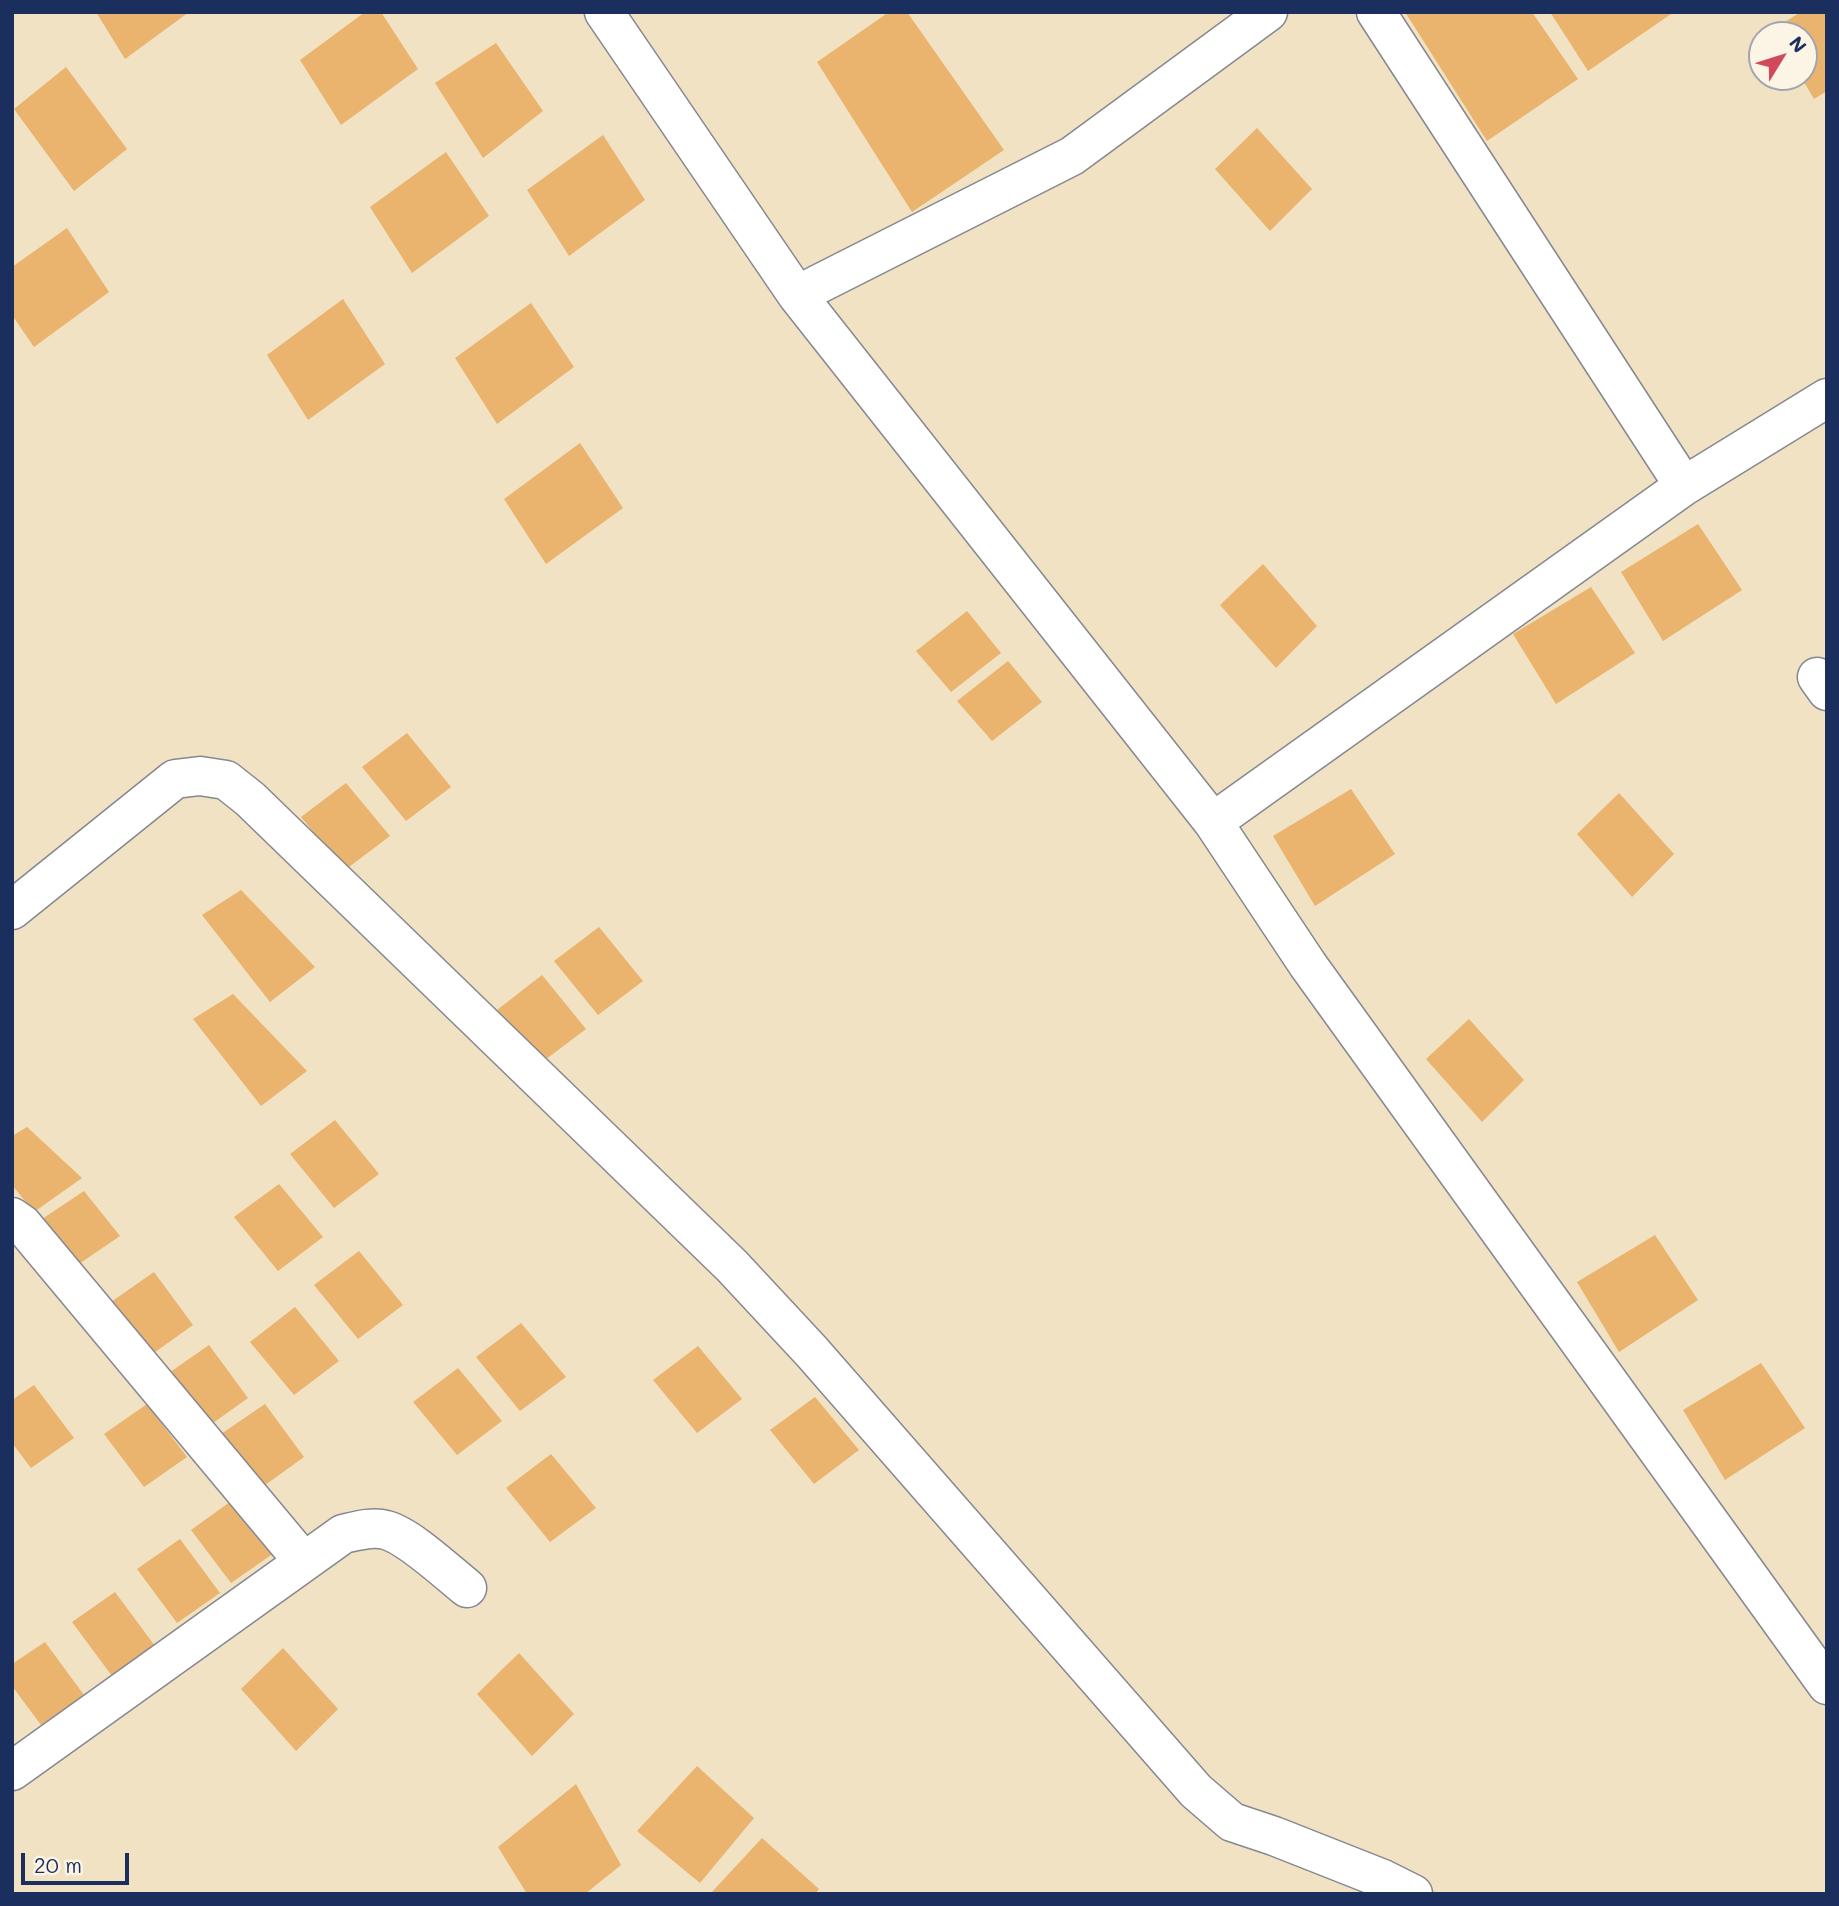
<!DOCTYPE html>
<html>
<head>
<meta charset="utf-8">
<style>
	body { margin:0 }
	#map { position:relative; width:1839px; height:1906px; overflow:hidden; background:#f0e2c3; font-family:Mali,sans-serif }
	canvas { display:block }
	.frame { position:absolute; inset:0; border:14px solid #1b2f5e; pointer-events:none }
	.north { position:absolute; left:1748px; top:21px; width:70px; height:70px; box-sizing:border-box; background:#fcf5e5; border:2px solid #a2a6af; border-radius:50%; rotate:52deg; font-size:19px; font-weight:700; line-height:28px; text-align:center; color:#1b2f5e }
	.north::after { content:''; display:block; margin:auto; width:24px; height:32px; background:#d1495b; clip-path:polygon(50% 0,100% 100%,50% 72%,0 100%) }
	.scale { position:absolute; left:21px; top:1853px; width:108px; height:32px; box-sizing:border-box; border:4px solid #1b2f5e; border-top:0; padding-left:9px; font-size:21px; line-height:24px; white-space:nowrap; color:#1b2f5e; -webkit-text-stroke:5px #fcf5e5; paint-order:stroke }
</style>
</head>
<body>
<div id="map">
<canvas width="1839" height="1906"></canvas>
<div class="frame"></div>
<div class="north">N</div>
<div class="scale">20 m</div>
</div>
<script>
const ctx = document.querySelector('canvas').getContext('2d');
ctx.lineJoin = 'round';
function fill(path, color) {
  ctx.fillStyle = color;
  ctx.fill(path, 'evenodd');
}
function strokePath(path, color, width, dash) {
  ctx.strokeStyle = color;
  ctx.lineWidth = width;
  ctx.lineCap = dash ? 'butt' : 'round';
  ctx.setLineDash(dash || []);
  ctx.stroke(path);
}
fill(new Path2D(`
	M96 12H189L125 59Z
	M365 12H381L418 69 341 125 300 60Z
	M889 12H907L1004 150 912 212 817 62Z
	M1405 12H1532L1578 79 1487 141Z
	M1550 12H1674L1588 71Z
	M1801 12H1827V91L1814 99 1801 77H1804V35H1777L1773 29Z
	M496 43 543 111 483 158 435 83Z
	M66 67 127 149 74 191 14 109Z
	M1257 128 1312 189 1270 231 1215 169Z
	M603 135 645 200 569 256 527 190Z
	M446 152 489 216 412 273 370 207Z
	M67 228 109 292 34 347 12 315V267Z
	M343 299 385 364 308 420 267 355Z
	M531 303 574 367 497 424 455 358Z
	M580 443 623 508 546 564 504 499Z
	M1698 524 1742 590 1663 641 1621 572Z
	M1263 564 1317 626 1276 668 1220 605Z
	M1591 587 1635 653 1556 704 1513 634Z
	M967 611 1001 653 951 692 916 651Z
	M1008 661 1042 702 992 741 957 701Z
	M407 733 451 787 406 821 362 767Z
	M346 783 390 836 345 870 301 817Z
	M1351 789 1395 854 1315 906 1273 836Z
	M1619 793 1674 854 1632 897 1577 834Z
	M241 890 315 967 270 1002 202 915Z
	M599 927 643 981 598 1015 554 961Z
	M542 975 586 1029 541 1063 497 1010Z
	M233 994 307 1071 261 1106 193 1019Z
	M1469 1019 1524 1080 1482 1122 1426 1059Z
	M335 1120 379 1174 334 1208 290 1154Z
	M27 1127 82 1178 34 1212 12 1185V1136Z
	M279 1184 323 1237 278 1271 234 1217Z
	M84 1191 120 1236 76 1266 39 1221Z
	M1655 1235 1698 1300 1619 1352 1577 1282Z
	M359 1251 403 1305 358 1339 314 1285Z
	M154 1272 193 1325 151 1355 111 1302Z
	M295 1307 339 1361 294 1395 250 1342Z
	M521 1323 566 1377 520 1411 476 1357Z
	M209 1345 248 1398 206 1428 166 1375Z
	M698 1346 742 1399 697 1433 653 1380Z
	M1761 1363 1805 1428 1725 1480 1683 1410Z
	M458 1368 502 1421 457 1455 413 1402Z
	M34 1385 74 1438 31 1468 12 1443V1400Z
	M815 1397 859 1450 814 1484 770 1430Z
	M147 1404 187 1457 144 1487 104 1434Z
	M265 1404 304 1457 261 1488 221 1434Z
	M551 1454 596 1508 550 1542 506 1488Z
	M234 1499 274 1553 231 1583 191 1530Z
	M180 1539 220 1593 177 1623 137 1569Z
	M115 1592 155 1646 112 1676 72 1622Z
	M45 1642 84 1695 41 1725 12 1686V1664Z
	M283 1648 338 1709 296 1751 241 1689Z
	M519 1653 574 1714 532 1756 477 1694Z
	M697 1766 754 1818 700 1883 637 1831Z
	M576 1784 621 1865 585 1894H527L498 1847Z
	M762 1838 819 1889 815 1894H710Z`), '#eab36e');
const street = new Path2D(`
	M604 12 797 295 1213 822 1308 965 1827 1685
	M1376 12 1684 486
	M797 295 1072 156 1268 12
	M1817 677 1827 691
	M1213 822 1684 486 1827 398
	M12 910 175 779 200 776 226 780 250 799 732 1266 812 1352 1196 1791 1232 1822 1274 1836 1383 1879 1413 1894
	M12 1217 22 1224 304 1562
	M12 1771 343 1534C356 1531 372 1526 386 1530 409 1536 447 1572 467 1588`);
strokePath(street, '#868890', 41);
strokePath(street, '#fff', 38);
</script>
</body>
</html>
